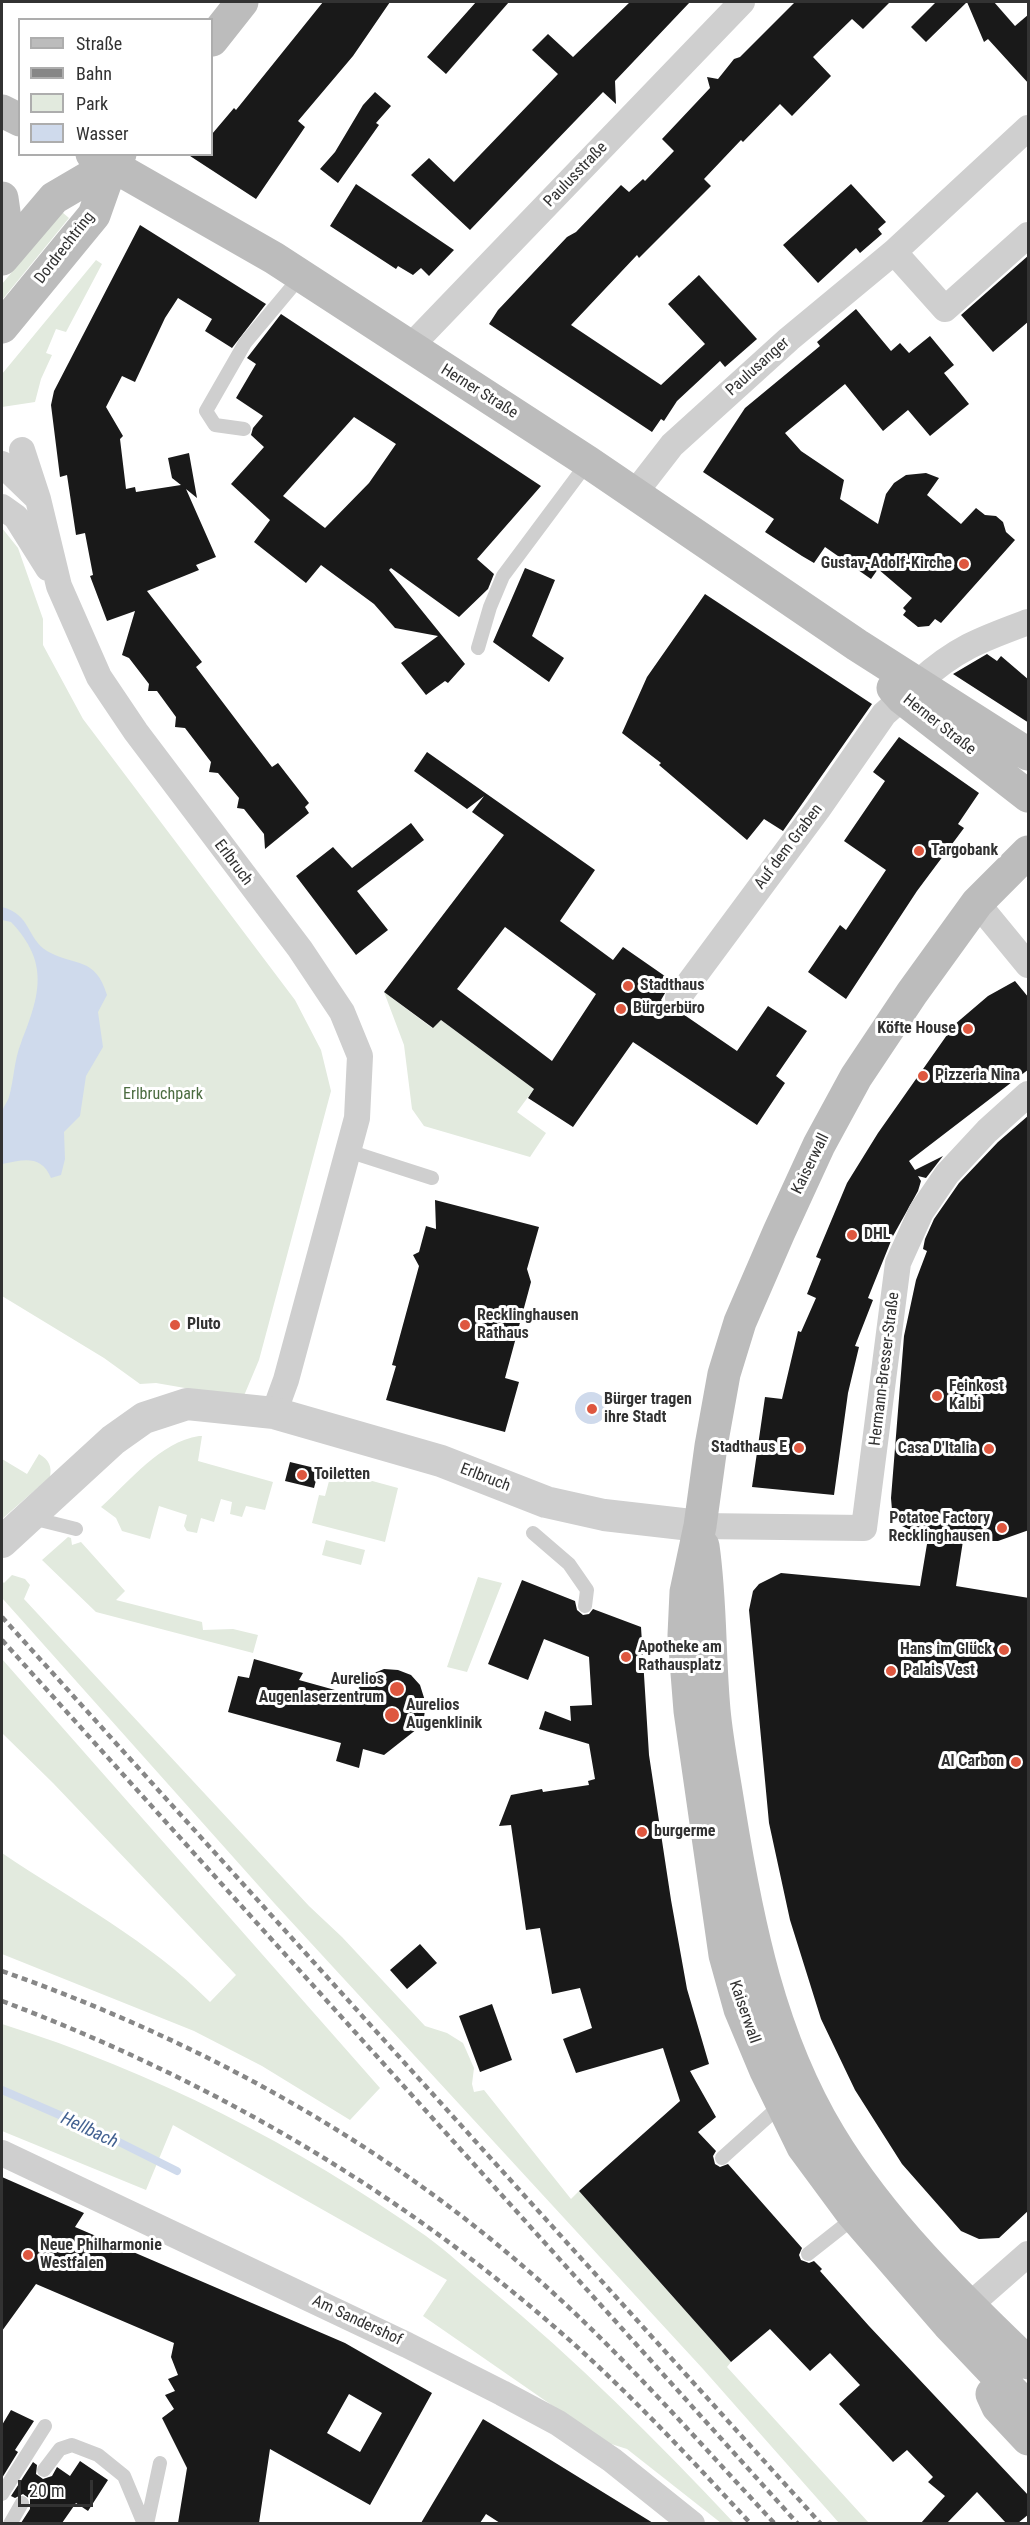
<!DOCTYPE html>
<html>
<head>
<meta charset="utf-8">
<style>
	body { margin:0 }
	#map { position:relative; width:1030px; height:2525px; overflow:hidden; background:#fff; font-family:"Roboto Condensed",sans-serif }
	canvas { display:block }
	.frame { position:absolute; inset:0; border:3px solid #323232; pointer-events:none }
	.legend { position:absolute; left:18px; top:18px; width:195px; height:138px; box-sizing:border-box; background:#fff; border:2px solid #adadad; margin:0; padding:8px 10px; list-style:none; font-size:18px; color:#323232 }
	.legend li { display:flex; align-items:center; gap:12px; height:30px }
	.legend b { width:30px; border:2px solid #adadad }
	.scale { position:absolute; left:18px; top:2480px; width:75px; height:27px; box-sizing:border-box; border:3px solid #323232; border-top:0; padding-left:8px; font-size:18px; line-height:21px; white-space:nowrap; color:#323232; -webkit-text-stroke:4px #fff; paint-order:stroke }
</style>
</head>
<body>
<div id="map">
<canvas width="1030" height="2525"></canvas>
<div class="frame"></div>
<ul class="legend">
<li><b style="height:8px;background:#bcbcbc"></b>Straße</li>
<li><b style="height:8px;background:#878787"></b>Bahn</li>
<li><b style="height:16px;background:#e2eade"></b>Park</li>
<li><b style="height:16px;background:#cfdaec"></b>Wasser</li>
</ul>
<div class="scale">20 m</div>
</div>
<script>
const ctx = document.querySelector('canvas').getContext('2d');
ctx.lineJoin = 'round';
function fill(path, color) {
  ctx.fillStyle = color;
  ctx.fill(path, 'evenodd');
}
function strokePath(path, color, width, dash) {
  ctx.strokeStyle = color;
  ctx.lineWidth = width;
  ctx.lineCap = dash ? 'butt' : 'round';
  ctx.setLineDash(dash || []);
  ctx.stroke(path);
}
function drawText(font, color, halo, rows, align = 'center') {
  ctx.font = font + ' "Roboto Condensed",sans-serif';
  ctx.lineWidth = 6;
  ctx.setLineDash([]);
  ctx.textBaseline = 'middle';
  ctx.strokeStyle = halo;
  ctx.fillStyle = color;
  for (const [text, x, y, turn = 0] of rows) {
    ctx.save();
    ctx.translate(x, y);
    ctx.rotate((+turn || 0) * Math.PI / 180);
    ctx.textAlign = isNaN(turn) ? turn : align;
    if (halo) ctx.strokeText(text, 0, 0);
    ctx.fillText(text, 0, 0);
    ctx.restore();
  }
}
fill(new Path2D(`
	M62 212 69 218 2 300V284Z
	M96 260 102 264 66 332 56 329 46 353 52 355 41 379 35 402 2 407V374Z
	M2 528 18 548 43 619V645L83 719 295 1000 321 1050 331 1091 259 1360 243 1398 156 1383 140 1384 104 1358 2 1296Z
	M384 992 432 1028 441 1020 534 1089 517 1112 546 1133 530 1157 424 1126 412 1109 404 1045Z
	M199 1436H202L198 1461 273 1482 265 1510 246 1506 242 1517 230 1514 232 1502 221 1499 214 1522 201 1518 197 1533 187 1531 184 1526 187 1515 159 1506 150 1539 122 1531 116 1518 101 1507C130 1481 160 1442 199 1436Z
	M39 1454C49 1460 52 1466 50 1477L2 1519V1459L27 1474Z
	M332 1470 398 1488 385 1542 312 1523 319 1495 325 1496Z
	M68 1537 71 1538 72 1545 81 1542 125 1591 116 1600 202 1622 203 1630 233 1629 258 1635 253 1653 96 1612 42 1560Z
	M326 1540 365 1550 361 1565 322 1555Z
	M12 1575 25 1579 30 1585 24 1599 309 1906 342 1937 425 2026 447 2033 463 2043 474 2068 472 2084 474 2092 484 2090 571 2199 579 2191 731 2362 727 2367 869 2523H839L703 2369 275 1904 2 1598V1581L4 1583Z
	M478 1577 502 1583 467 1672 447 1667Z
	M2 1659 380 2088 350 2120 262 2066 194 2031 2 1954V1853C73 1901 149 1940 210 2002L236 1975 53 1783 2 1733Z
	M2 2024C152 2071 297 2145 426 2236 448 2252 468 2271 489 2288 577 2361 656 2440 734 2523H721L627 2449 605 2442 423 2316 447 2280 173 2125 146 2190 2 2131Z`), '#e2eade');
fill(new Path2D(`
	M2 907C31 914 27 939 47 951 76 967 95 956 107 995L98 1012 103 1047 86 1076 80 1116 64 1132 65 1159 61 1175 51 1178C41 1154 23 1160 2 1164 1 1148 0 1130 2 1114 2 1108 7 1103 9 1097 14 1080 14 1060 21 1043 40 995 50 963 11 922L2 920Z
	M575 1408a16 16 0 1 1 32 0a16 16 0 1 1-32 0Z`), '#cfdaec');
strokePath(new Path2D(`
	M2 2090 101 2133 177 2171`), '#cfdaec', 8);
fill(new Path2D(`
	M323 2H390L353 56 298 121 305 127 256 199 187 154H212V134L234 108 236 110Z
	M476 2H509L446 74 427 57Z
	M630 2H690L615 81 616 104 603 92 470 230 411 175 429 158 454 182 558 74 532 50 548 34 573 57Z
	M795 2H890L863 29 852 19 813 57 831 76 792 116 780 104 743 142 741 140 704 179 711 186 639 258 637 255 571 325 661 385 705 344 668 304 699 275 757 339 725 367 720 361 677 401 664 421 661 419 652 432 489 324 498 310 567 237 576 232 621 185 629 192 643 179 645 181 674 151 662 139 710 88 707 77 718 79 734 59 740 57Z
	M936 2H967L926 42 911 27Z
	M967 2H994L1015 26 1029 14V84L988 39 984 42Z
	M375 92 391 106 376 123 379 125 338 183 320 169 335 152 363 105Z
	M356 184 454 250 429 276 421 268 413 275 398 266 396 269 330 226Z
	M851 184 886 222 878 229 882 234 860 253 856 248 818 283 783 245Z
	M140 225 266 304 232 348 205 331 212 319 178 298 165 318 135 382 122 376 106 407 123 436 120 439 126 489 135 487 136 492 181 485 172 478 168 458 189 453 197 498 186 489 216 557 196 565 199 570 147 591 202 662 196 667 246 733 272 767 278 763 309 803 305 807 309 813 265 849 264 834 244 809 237 808 239 798 218 773 209 772 211 762 185 728 175 727 176 717 157 691H148L149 684 129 658 122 655 135 611 107 621 90 576 93 575 85 533 76 535 67 475 60 477 51 405 54 391Z
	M1029 255V321L993 352 961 315Z
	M856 309 891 351 900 343 909 353 930 336 954 365 944 373 969 404 930 436 908 410 883 431 845 384 785 433 801 451 844 480 840 499 878 524 886 494 894 483 906 475 926 473 939 478 927 495 961 524 976 508 985 515 996 516 1003 522 1006 532 1015 540 941 623 935 619 929 626 918 627 903 615 906 611 903 608 912 598 878 569 871 579 825 547 814 563 802 556 765 532 774 519 703 472 745 408 820 346 817 342Z
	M281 314 541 486 477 559 494 574 488 589 459 617 391 568 389 570 465 664 448 683 445 681 426 695 401 663 438 636 395 628 374 604 321 565 306 583 254 542 270 520 231 484 264 447 251 435 253 428 263 416 236 398 256 364 247 358ZM354 417 396 444 369 483 325 528 283 496Z
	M525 568 555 580 532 636 564 658 549 682 493 642Z
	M705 594 872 704 783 831 764 819 747 840 659 765 661 763 622 733 647 677Z
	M987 654 997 661 1001 656 1029 680V723L953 674Z
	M899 737 979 793 958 824 964 828 917 891 846 999 808 972 840 925 846 930 886 870 844 841 885 781 873 772Z
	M427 752 595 870 560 921 613 960 623 947 672 981 661 1000 670 1010 680 1012 737 1051 768 1006 807 1031 776 1076 785 1083 757 1125 633 1042 573 1127 528 1098 534 1089 441 1020 433 1028 384 992 504 835 472 812 484 796 467 809 414 771ZM505 927 596 994 552 1061 457 989Z
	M411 823 424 840 357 891 388 930 356 955 296 876 333 847 352 868Z
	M1015 981 1029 998V1069L909 1161 915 1170 943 1156 926 1178 918 1176 921 1181 918 1191 893 1236 868 1298 873 1300 855 1346 859 1347 848 1393 834 1495 752 1487 765 1397 782 1399 798 1331 801 1332 816 1298 807 1294 821 1259 816 1257 847 1183 878 1133 954 1025 988 996Z
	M1029 1115V1530L998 1541H963L956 1586 1029 1598V2210L999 2238 979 2239 961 2231 902 2164 855 2090 821 2019 790 1920 769 1823 749 1610 753 1591 759 1584 781 1573 920 1586 928 1538 902 1526 892 1510 891 1498 904 1336 916 1280 927 1251 923 1249 925 1239 934 1219 959 1183 998 1142Z
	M435 1200 539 1227 527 1269 531 1282 505 1378 519 1382 505 1432 386 1400 396 1366 392 1365 419 1266 413 1255 419 1252 426 1226 436 1229Z
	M290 1462 319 1469 314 1488 285 1481Z
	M522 1580 575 1601 577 1610 583 1615 589 1614 593 1609 641 1627 649 1755 671 1900 687 1989 709 2064 690 2071 716 2117 698 2132 716 2151 713 2156 715 2164 720 2167 728 2164 802 2248 799 2255 801 2260 809 2263 814 2261 822 2269 820 2271 869 2326 1029 2496V2514L1018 2523H1006L977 2492 947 2523H921L945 2496 928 2482 933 2477 907 2450 893 2462 839 2404 860 2385 830 2353 810 2371 770 2329 731 2362 579 2191 680 2101 663 2048 576 2073 563 2039 592 2028 580 1988 552 1994 540 1928 526 1930 511 1825 499 1826 511 1795 542 1789 543 1792 589 1785 588 1781 595 1779 589 1744 539 1729 545 1711 571 1721 570 1706 592 1705 589 1657 544 1639 528 1680 488 1664Z
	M254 1659 303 1673 299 1680 353 1695 369 1675 384 1669 398 1670 411 1675 420 1685 426 1704 424 1717 417 1729 384 1755 363 1749 359 1768 336 1761 341 1743 228 1712 238 1676 249 1678Z
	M420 1944 437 1963 407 1989 390 1970Z
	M492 2004 512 2060 480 2072 459 2016Z
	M2 2177 84 2213 75 2227 345 2343 432 2393 370 2505 270 2449 259 2523H178L187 2468 162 2418 174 2409 165 2395 175 2391 168 2379 178 2375 171 2357 174 2343 36 2284 2 2331ZM349 2394 382 2413 360 2452 327 2433Z
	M11 2410 34 2421 15 2450 18 2452 2 2478V2425Z
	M483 2419 528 2446 653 2523H500L486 2514 480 2523H421Z
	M80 2461 108 2480 88 2511 76 2503 62 2523H21L30 2509V2499L23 2494 15 2498 11 2496 33 2462 37 2465 36 2474 43 2479 52 2476 57 2467 70 2476Z`), '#191919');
strokePath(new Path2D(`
	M244 429 215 425 206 411 245 343 301 276
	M478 648 490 607 503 576 588 462
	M348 1151 432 1178
	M32 1518 76 1529
	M533 1533 569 1564 587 1590 585 1606
	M722 2158 782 2104
	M808 2254 855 2217
	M44 2470 60 2449 72 2445 98 2455 124 2476 144 2524
	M2 2494 45 2426
	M10 2524 22 2503
	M147 2524 160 2463`), '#cfcfcf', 14);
strokePath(new Path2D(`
	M894 252 945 309 1028 235
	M409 348 742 2
	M22 450 38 499 59 586 99 677 136 732 300 949 342 1012 360 1056 357 1118 286 1380 274 1413
	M2 464 36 497
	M634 494 672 445 789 339 894 252 1028 128
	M2 507 16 517 48 568
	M919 682C956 648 982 639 1028 622
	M977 903 1028 965
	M678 998 818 809 884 714 902 698
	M700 1526 864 1528 898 1263 921 1212 947 1174 987 1131 1028 1094
	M2 2153 407 2345 502 2393 558 2423 612 2460 692 2524
	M955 2318 1028 2254`), '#cfcfcf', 26);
strokePath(new Path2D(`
	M2 1542 113 1440 144 1418 187 1404 274 1413 441 1461 546 1502 604 1515 700 1526`), '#cfcfcf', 32);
strokePath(new Path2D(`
	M212 40 242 2
	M2 111 20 120
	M92 154 274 258 588 462 857 645 1028 754
	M2 198 4 212 2 225
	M2 259 54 198 112 164
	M2 327 94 215 112 164 120 154
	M893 688 902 698 1028 796
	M1028 852 977 903 912 993 856 1077 819 1145 779 1232 740 1322 724 1374 711 1446 700 1526 686 1592 684 1635 690 1711 725 1955 740 2009 766 2071 803 2147 851 2212 948 2324 1028 2408
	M703 1546C711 1601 709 1655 714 1710 717 1743 724 1777 729 1810 747 1922 770 2037 830 2136 882 2222 956 2294 1028 2363
	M992 2394 998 2407 1028 2439`), '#bcbcbc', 33);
strokePath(new Path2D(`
	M2 1617 821 2524
	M2 1640 798 2524
	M2 1971C195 2039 377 2138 532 2274 619 2350 696 2439 775 2524
	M2 2001C206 2078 393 2186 558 2330 627 2390 689 2457 751 2524`), '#878787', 4.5, [6, 4.5]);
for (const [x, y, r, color] of [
	[964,564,6,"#de573f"],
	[919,851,6,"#de573f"],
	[628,986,6,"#de573f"],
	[621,1009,6,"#de573f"],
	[968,1029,6,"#de573f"],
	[923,1076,6,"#de573f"],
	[852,1235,6,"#de573f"],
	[175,1325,6,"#de573f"],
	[465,1325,6,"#de573f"],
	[937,1396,6,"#de573f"],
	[592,1409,6,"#de573f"],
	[799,1448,6,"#de573f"],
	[989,1449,6,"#de573f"],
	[302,1475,6,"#de573f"],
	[1002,1528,6,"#de573f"],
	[1004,1650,6,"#de573f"],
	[626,1657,6,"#de573f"],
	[891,1671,6,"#de573f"],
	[397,1689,8,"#de573f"],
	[392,1715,8,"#de573f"],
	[1016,1762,6,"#de573f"],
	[642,1832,6,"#de573f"],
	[28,2255,6,"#de573f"]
]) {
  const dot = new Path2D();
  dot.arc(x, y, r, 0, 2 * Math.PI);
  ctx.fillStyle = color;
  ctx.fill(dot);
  strokePath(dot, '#fff', 2);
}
drawText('16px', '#323232', '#fff', [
	["Paulusstraße",576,175,-46],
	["Dordrechtring",65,248,-52],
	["Paulusanger",758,367,-42],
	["Herner Straße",479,392,32],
	["Herner Straße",939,725,38],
	["Auf dem Graben",789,847,-53],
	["Erlbruch",233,863,53],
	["Kaiserwall",811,1164,-64],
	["Hermann-Bresser-Straße",885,1369,-83],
	["Erlbruch",485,1478,21],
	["Kaiserwall",744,2012,71],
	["Am Sandershof",357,2321,25]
]);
drawText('bold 16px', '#323232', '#fff', [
	["Gustav-Adolf-Kirche",952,564,"right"],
	["Targobank",931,851],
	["Stadthaus",640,986],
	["Bürgerbüro",633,1009],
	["Köfte House",956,1029,"right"],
	["Pizzeria Nina",935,1076],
	["DHL",864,1235],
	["Recklinghausen",477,1316],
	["Rathaus",477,1334],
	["Pluto",187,1325],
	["Feinkost",949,1387],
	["Kalbi",949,1405],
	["Bürger tragen",604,1400],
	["ihre Stadt",604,1418],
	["Stadthaus E",787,1448,"right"],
	["Casa D'Italia",977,1449,"right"],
	["Toiletten",314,1475],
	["Potatoe Factory",990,1519,"right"],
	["Recklinghausen",990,1537,"right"],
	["Apotheke am",638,1648],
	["Rathausplatz",638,1666],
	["Hans im Glück",992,1650,"right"],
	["Palais Vest",903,1671],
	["Aurelios",384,1680,"right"],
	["Augenlaserzentrum",384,1698,"right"],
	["Aurelios",406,1706],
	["Augenklinik",406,1724],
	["Al Carbon",1004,1762,"right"],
	["burgerme",654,1832],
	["Neue Philharmonie",40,2246],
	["Westfalen",40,2264]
], 'left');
drawText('16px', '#4b6c40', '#fff', [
	["Erlbruchpark",163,1095]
]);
drawText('italic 18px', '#426191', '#fff', [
	["Hellbach",89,2131,25]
]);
</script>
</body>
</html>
